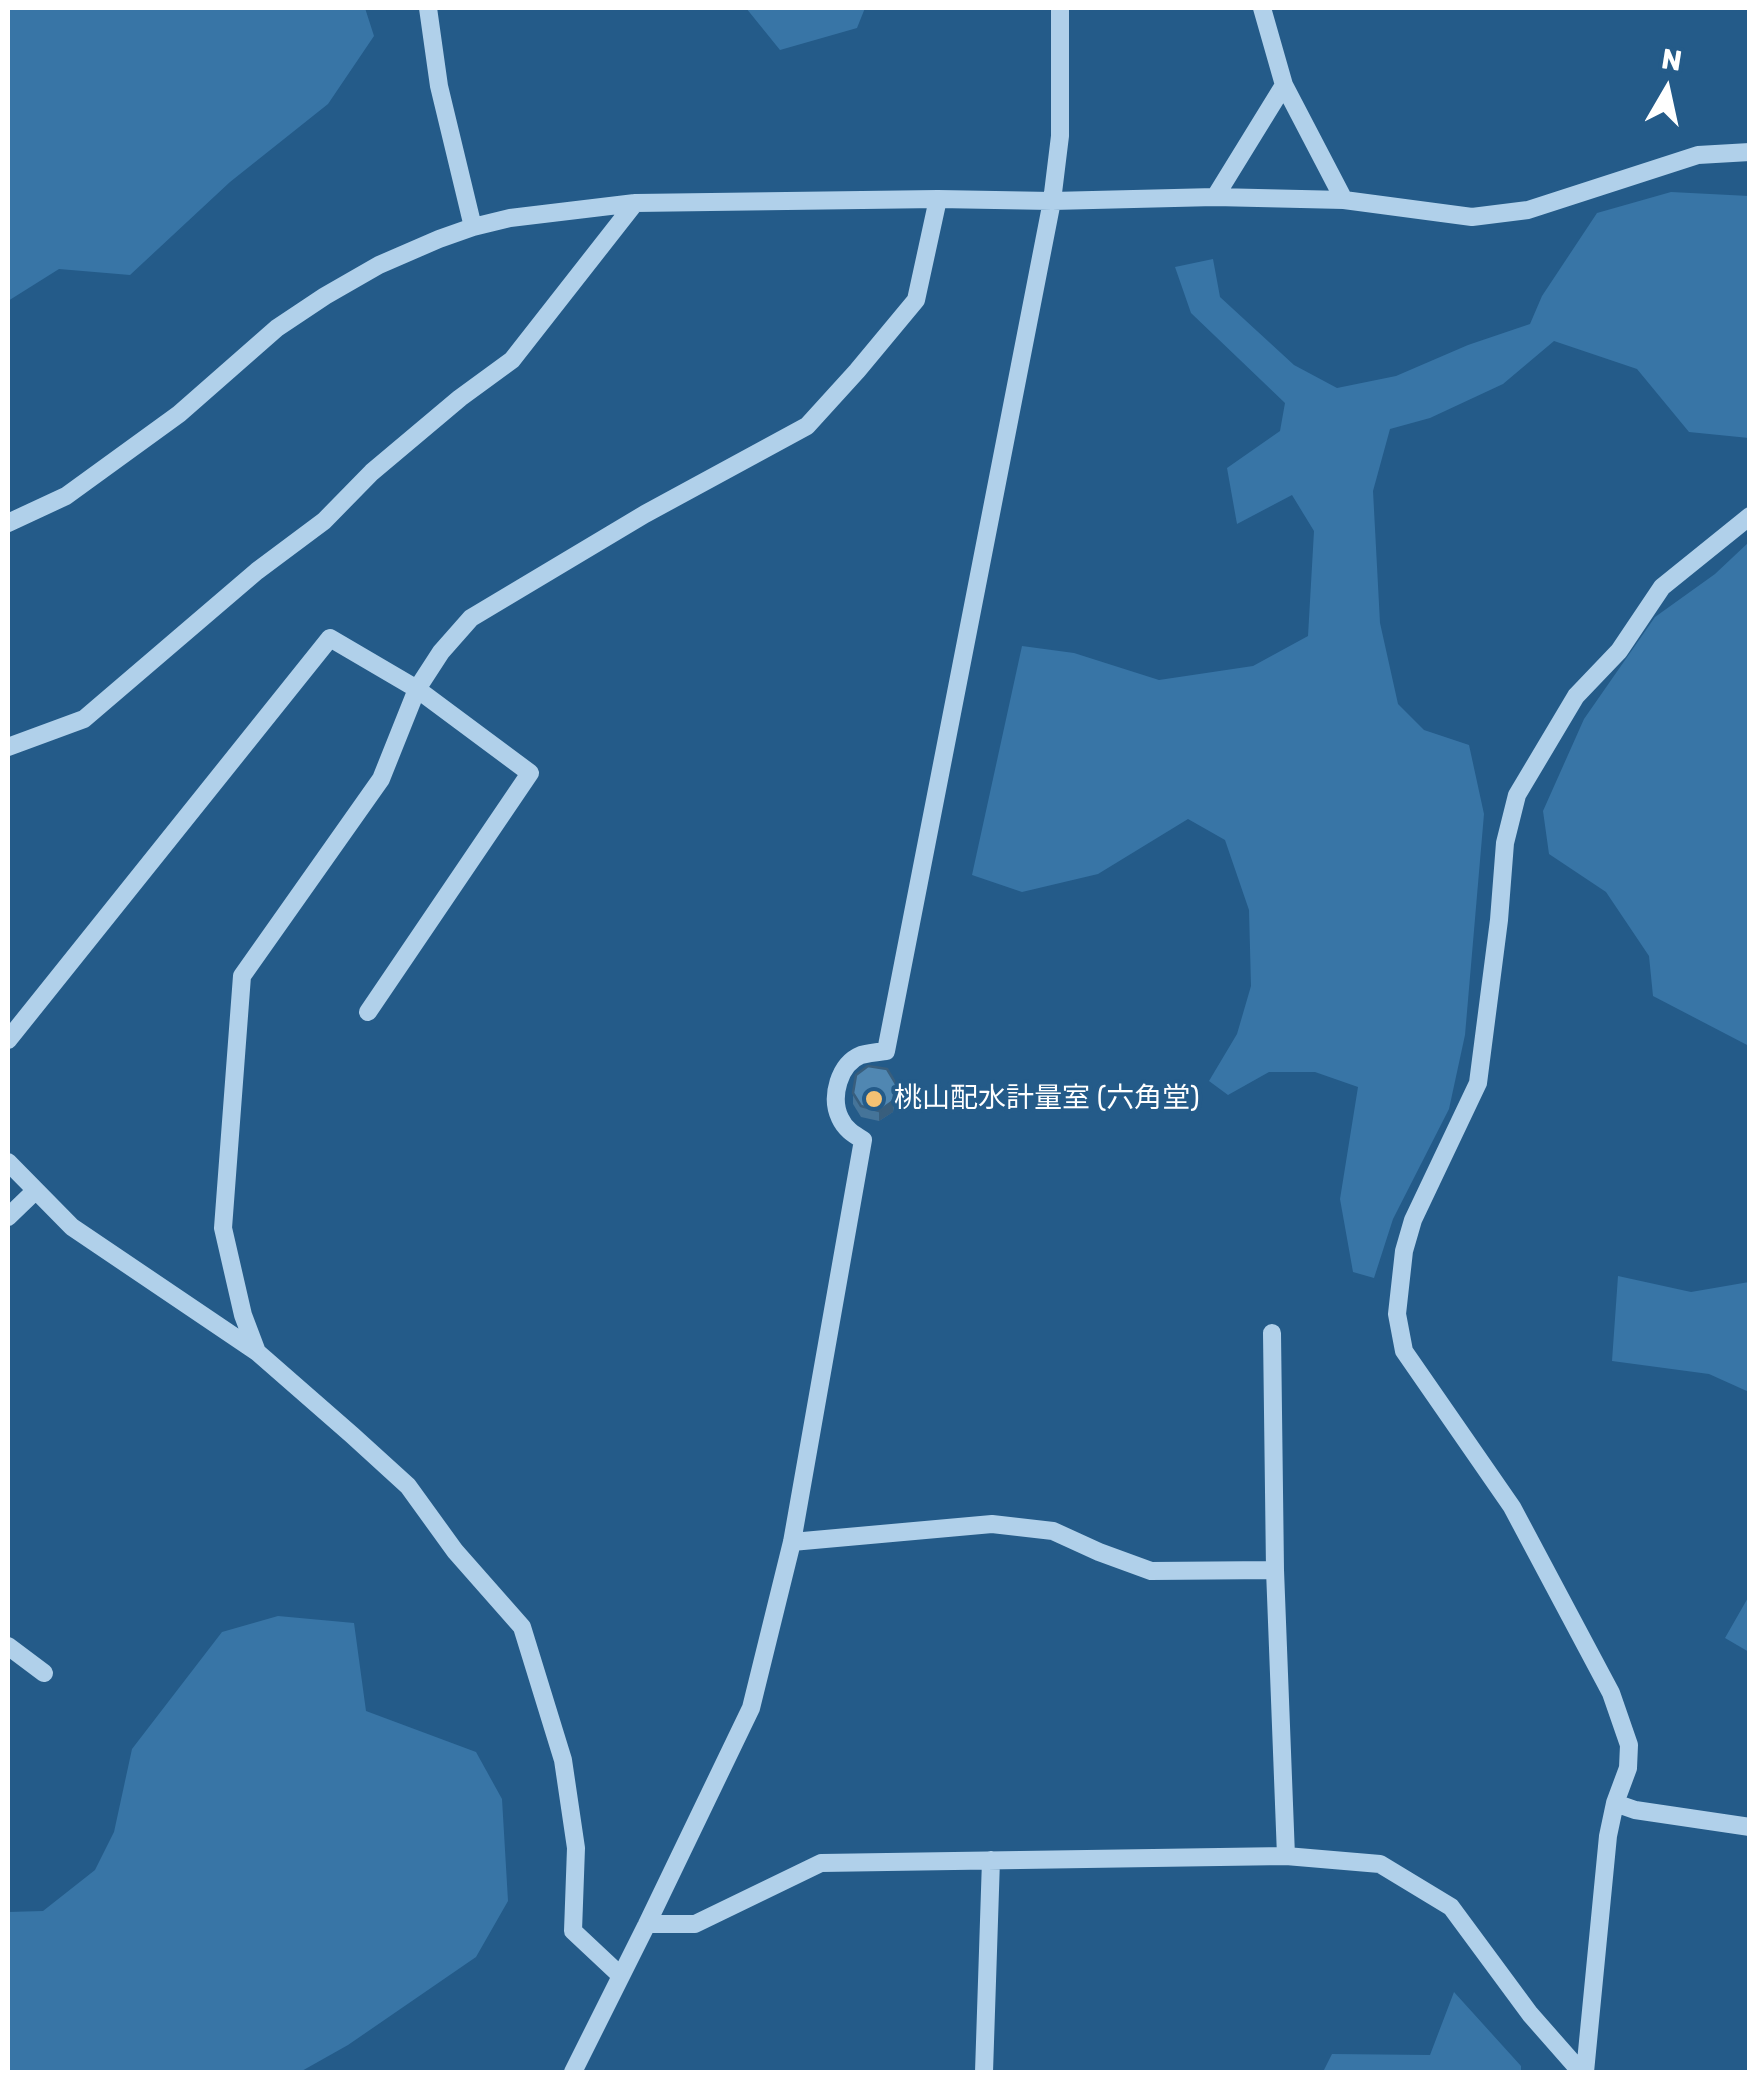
<!DOCTYPE html>
<html>
<head>
<meta charset="utf-8">
<style>
	body { margin:0 }
	#map { position:relative; width:1757px; height:2080px; overflow:hidden; background:#245b89; font-family:Rubik,sans-serif }
	canvas { display:block }
	.frame { position:absolute; inset:0; border:10px solid #fff; pointer-events:none }
	.north { position:absolute; left:1617px; top:40px; width:100px; height:100px; -webkit-text-stroke:8px #245b89; paint-order:stroke; rotate:9deg; font-size:28px; font-weight:700; line-height:40px; text-align:center; color:#fff }
	.north::after { content:''; display:block; margin:auto; width:35px; height:45px; background:#fff; clip-path:polygon(50% 0,100% 100%,50% 72%,0 100%) }
</style>
</head>
<body>
<div id="map">
<canvas width="1757" height="2080"></canvas>
<div class="frame"></div>
<div class="north">N</div>
</div>
<script>
const ctx = document.querySelector('canvas').getContext('2d');
ctx.lineJoin = 'round';
function fill(path, color) {
  ctx.fillStyle = color;
  ctx.fill(path, 'evenodd');
}
function strokePath(path, color, width, dash) {
  ctx.strokeStyle = color;
  ctx.lineWidth = width;
  ctx.lineCap = dash ? 'butt' : 'round';
  ctx.setLineDash(dash || []);
  ctx.stroke(path);
}
function drawText(font, color, halo, rows, align = 'center') {
  ctx.font = font + ' Rubik,"Noto Sans JP",sans-serif';
  ctx.lineWidth = 8;
  ctx.setLineDash([]);
  ctx.textBaseline = 'middle';
  ctx.strokeStyle = halo;
  ctx.fillStyle = color;
  for (const [text, x, y, turn = 0] of rows) {
    ctx.save();
    ctx.translate(x, y);
    ctx.rotate((+turn || 0) * Math.PI / 180);
    ctx.textAlign = isNaN(turn) ? turn : align;
    if (halo) ctx.strokeText(text, 0, 0);
    ctx.fillText(text, 0, 0);
    ctx.restore();
  }
}
fill(new Path2D(`
	M8 8H365L374 36 328 104 230 182 130 275 59 269 8 301Z
	M746 8H865L857 28 780 50Z
	M1671 192 1749 196V438L1689 432 1637 369 1554 341 1503 384 1430 418 1390 429 1373 491 1380 623 1398 704 1424 730 1469 745 1484 814 1465 1035 1449 1109 1393 1219 1374 1278 1353 1272 1340 1199 1358 1087 1315 1072H1269L1228 1095 1209 1081 1237 1034 1251 986 1249 910 1225 840 1188 819 1098 874 1022 892 972 875 1022 646 1074 653 1159 680 1253 666 1308 636 1314 531 1292 495 1237 524 1227 468 1280 431 1285 403 1191 313 1175 267 1213 259 1220 297 1294 365 1337 388 1396 376 1468 345 1530 324 1542 296 1597 213Z
	M1749 542V1046L1653 996 1649 956 1606 892 1549 854 1543 811 1584 719 1655 617 1715 574Z
	M1618 1276 1691 1292 1749 1282V1392L1709 1374 1612 1361Z
	M1749 1596 1750 1652H1749L1725 1638Z
	M278 1616 354 1623 366 1711 476 1752 502 1799 508 1901 476 1957 348 2045 300 2072H8V1912L43 1911 95 1870 114 1832 132 1749 222 1632Z
	M1454 1992 1521 2066V2072H1323L1332 2054 1430 2055Z`), '#3875a6');
strokePath(new Path2D(`
	M428 8 439 86 473 227
	M1262 8 1284 85 1344 200
	M1215 197 1284 85
	M8 523 66 496 179 414 277 328 325 296 379 265 439 239 473 227 510 218 635 203 938 199 1052 201 1215 197 1344 200 1472 217 1528 210 1698 155 1750 152
	M8 747 84 719 257 571 324 521 372 472 460 398 512 360 635 203
	M8 1040 330 638 417 689 530 773 368 1012
	M8 1162 72 1227 257 1352 352 1435 408 1486 455 1551 522 1627 563 1760 576 1848 573 1931 621 1976
	M8 1217 35 1191
	M1272 1333 1275 1570
	M257 1352 243 1315 223 1228 242 976 381 779 417 689 441 652 471 618 645 514 807 426 857 371 916 300 938 199
	M792 1542 992 1524 1053 1531 1099 1552 1151 1571 1275 1570 1286 1856
	M8 1646 44 1673
	M1615 1803 1635 1810 1750 1827
	M647 1924H695L821 1863 1286 1856 1380 1864 1451 1907 1530 2014 1581 2072
	M573 2072 647 1924 751 1708 792 1542 863 1140C853 1134 845 1129 840 1118 830 1097 839 1064 861 1055 869 1053 878 1052 886 1051L1052 201 1060 136V8
	M984 2072 991 1860
	M1585 2072 1608 1836 1615 1803 1628 1768 1629 1745 1611 1693 1512 1507 1404 1351 1397 1314 1404 1251 1413 1220 1478 1083 1499 920 1505 843 1517 795 1576 696 1619 651 1662 587 1750 516`), '#b0d0ea', 18);
fill(new Path2D(`
	M853 1093 896 1094 893 1112 879 1121 861 1117 853 1104Z`), '#457499');
fill(new Path2D(`
	M896 1084 893 1112 879 1121V1111Z`), '#385e7d');
const building = new Path2D(`
	M868 1066 887 1069 896 1084 893 1101 879 1111 861 1106 853 1093 856 1075Z`);
fill(building, '#5087b2');
strokePath(building, '#385e7d', 2.5);
for (const [x, y, r, color] of [
	[874,1099,10,"#f4c173"]
]) {
  const dot = new Path2D();
  dot.arc(x, y, r, 0, 2 * Math.PI);
  ctx.fillStyle = color;
  ctx.fill(dot);
  strokePath(dot, '#245b89', 4);
}
drawText('28px', '#fff', '#245b89', [
	["桃山配水計量室 (六角堂)",894,1099]
], 'left');
</script>
</body>
</html>
